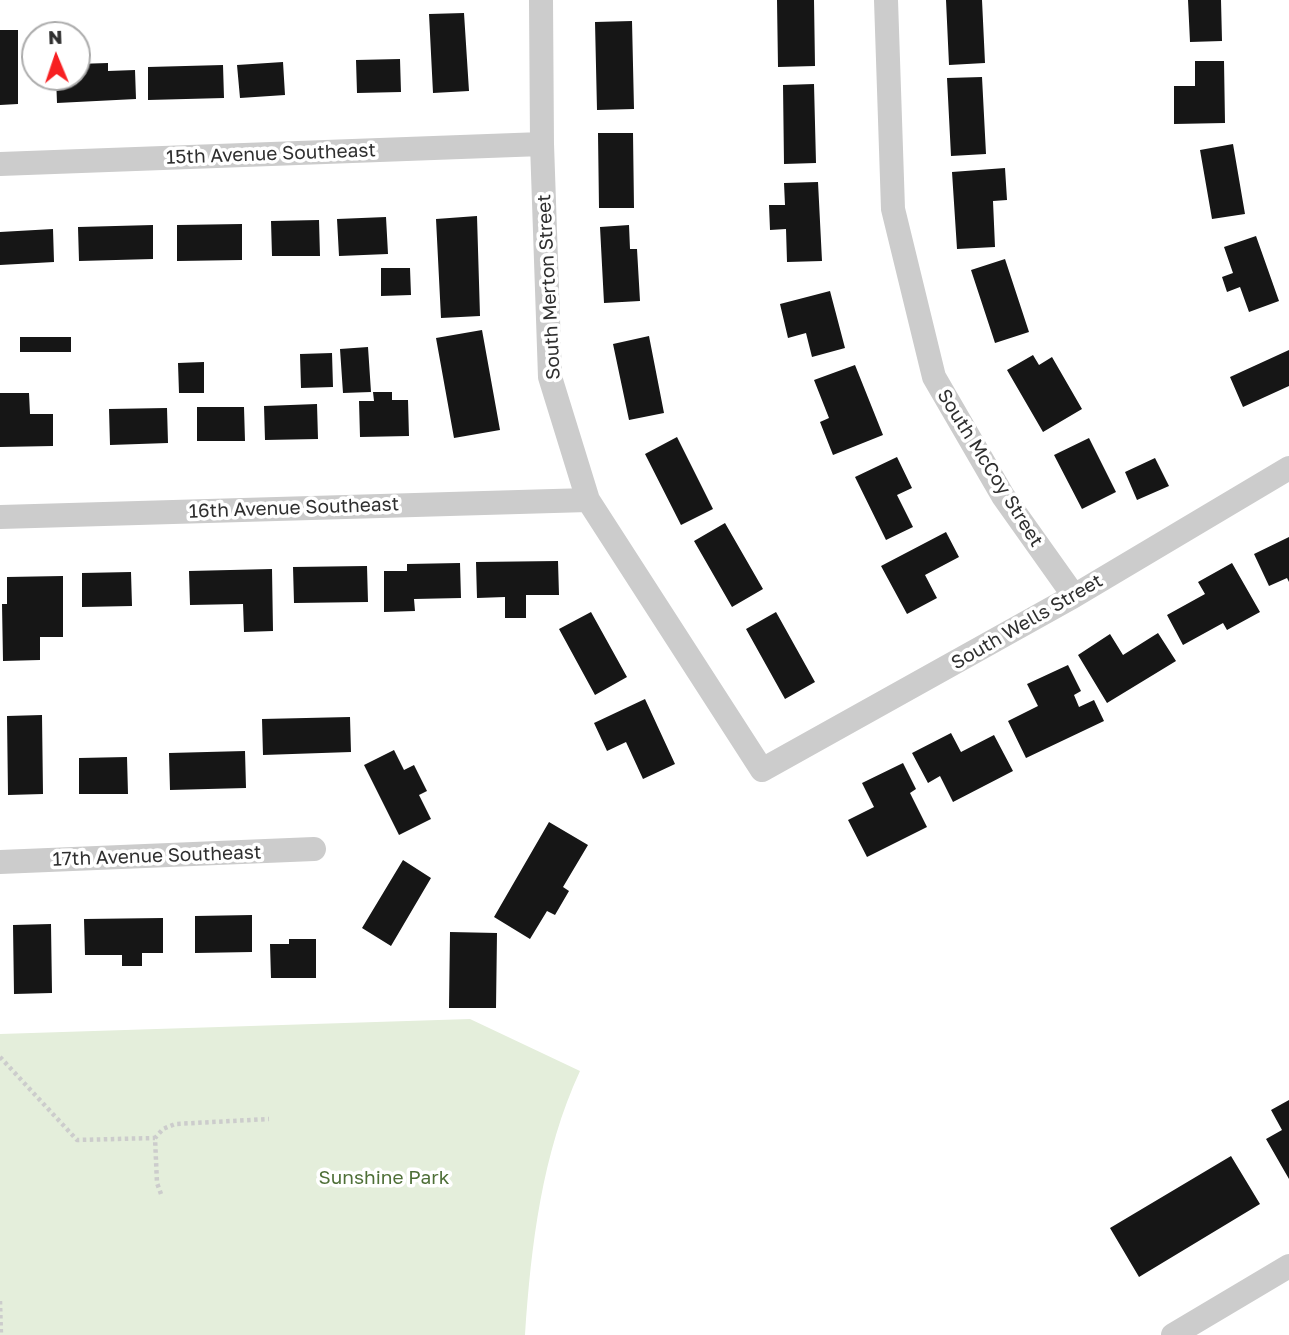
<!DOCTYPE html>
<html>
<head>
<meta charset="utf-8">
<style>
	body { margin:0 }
	#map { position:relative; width:1289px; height:1335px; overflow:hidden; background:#fff; font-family:"Golos Text",sans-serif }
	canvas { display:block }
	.north { position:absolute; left:21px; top:21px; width:70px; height:70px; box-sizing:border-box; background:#fff; border:2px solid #acacac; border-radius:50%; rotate:358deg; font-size:19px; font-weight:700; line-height:28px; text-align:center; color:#2f2f2f }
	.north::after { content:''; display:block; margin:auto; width:24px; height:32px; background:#f72022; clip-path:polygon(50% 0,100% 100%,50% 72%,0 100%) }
</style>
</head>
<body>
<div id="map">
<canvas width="1289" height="1335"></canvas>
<div class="north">N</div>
</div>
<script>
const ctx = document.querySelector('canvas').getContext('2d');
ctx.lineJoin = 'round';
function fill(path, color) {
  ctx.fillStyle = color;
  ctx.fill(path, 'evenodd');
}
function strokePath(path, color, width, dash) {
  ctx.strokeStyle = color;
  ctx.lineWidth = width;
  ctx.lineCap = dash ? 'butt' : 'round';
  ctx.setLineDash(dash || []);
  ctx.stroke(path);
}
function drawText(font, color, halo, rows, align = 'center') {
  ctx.font = font + ' "Golos Text",sans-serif';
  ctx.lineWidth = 7;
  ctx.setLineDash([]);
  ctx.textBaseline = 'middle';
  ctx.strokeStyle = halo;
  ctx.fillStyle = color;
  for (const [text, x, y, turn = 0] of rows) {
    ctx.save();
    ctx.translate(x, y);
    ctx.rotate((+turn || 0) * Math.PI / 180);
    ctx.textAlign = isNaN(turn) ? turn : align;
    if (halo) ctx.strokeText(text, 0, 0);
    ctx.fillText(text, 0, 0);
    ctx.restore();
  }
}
fill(new Path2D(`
	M470 1019 580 1071C542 1153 531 1245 525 1335H0V1034Z`), '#e4eedb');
fill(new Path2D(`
	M777 0H814L815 66 778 67Z
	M946 0H982L985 63 949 65Z
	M1188 0H1221L1222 41 1190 42Z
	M464 13 469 91 433 93 429 14Z
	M632 21 634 109 597 110 595 22Z
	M0 30H18V104L0 105Z
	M400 59 401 92 357 93 356 60Z
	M1195 61H1224L1225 123 1174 124V86H1195Z
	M283 62 285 95 240 98 237 65Z
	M108 63V71L135 70 136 99 57 103 56 77H77V64Z
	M223 65 224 98 148 100V67Z
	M982 77 986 154 951 156 947 78Z
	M814 84 816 163 784 164 783 85Z
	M598 133H633L634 208H599Z
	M1233 144 1245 214 1212 219 1200 150Z
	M1005 168 1007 200 993 201 995 247 957 249 952 172Z
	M818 182 822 261 787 262 786 229 770 230 769 205H785L784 183Z
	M477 216 480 316 441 318 436 219Z
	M386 217 388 254 339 256 337 219Z
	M319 220 320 256H272L271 221Z
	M242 224V260L177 261V225Z
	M153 225V259L79 261 78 227Z
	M629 225 630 249H637L640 301 604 303 600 227Z
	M53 229 54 262 0 265V232Z
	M1256 236 1279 301 1249 312 1240 287 1227 292 1222 277 1233 273 1224 247Z
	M1005 259 1029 332 995 343 971 270Z
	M381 268H410L411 295 381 296Z
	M830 291 845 348 812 357 806 333 788 338 780 304Z
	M482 330 500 430 454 438 436 338Z
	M649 336 664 413 629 420 613 344Z
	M20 337H71V352H20Z
	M368 347 371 392 343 393 340 349Z
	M1289 350V386L1243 407 1230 377Z
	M332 353 333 387 301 388 300 354Z
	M1033 355 1039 365 1052 357 1082 409 1043 432 1007 370Z
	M204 362V393H179L178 363Z
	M855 365 883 435 833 455 820 422 829 418 814 380Z
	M373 392H392V400H408L409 436 360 437 359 401H374Z
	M0 393H29L30 414H53V446L0 447Z
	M317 404 318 439 265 440 264 406Z
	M197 407H244L245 441H197Z
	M167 408 168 443 110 445 109 409Z
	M677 437 713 509 681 525 645 454Z
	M1089 438 1116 492 1082 509 1054 455Z
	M897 457 912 488 897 495 913 527 886 540 855 477Z
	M1155 458 1169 486 1137 500 1125 472Z
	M725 523 763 589 732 607 694 541Z
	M946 532 959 557 925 575 937 598 907 614 881 566Z
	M1289 537V582L1287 578 1269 586 1254 554Z
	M558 561 559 595H526V618H505V597L477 598 476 562Z
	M460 563 461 598 414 599 415 611 384 612V571H407V564Z
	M1232 563 1260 612 1227 630 1223 623 1183 645 1167 615 1205 594 1198 582Z
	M367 566 368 602 294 603 293 567Z
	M272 569 273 631 244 632 243 604 190 605 189 571Z
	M131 572 132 606 82 607V573Z
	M63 576V637H40V660L3 661 2 604H7V577Z
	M591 612 627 677 595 695 559 629Z
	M776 612 815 682 785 699 746 629Z
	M1158 633 1176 661 1107 703 1078 655 1110 634 1123 655Z
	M1068 665 1081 691 1074 695 1079 707 1094 700 1104 721 1026 758 1008 721 1038 706 1027 684Z
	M645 699 675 764 643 779 626 742 607 751 594 723Z
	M42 715 43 794 8 795 7 716Z
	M350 717 351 752 263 755 262 719Z
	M951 733 961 752 994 735 1013 771 953 802 940 776 928 783 912 753Z
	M394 750 404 770 414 765 427 791 419 795 431 819 399 835 364 765Z
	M245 751 246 788 170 790 169 753Z
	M127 757 128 794H79V758Z
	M903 763 916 789 910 793 927 827 867 857 848 820 874 807 862 783Z
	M549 822 588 845 563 887 569 891 555 915 547 911 530 939 494 917Z
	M403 860 431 878 391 946 362 928Z
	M252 915V952L195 953V916Z
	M163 918V953H142V966H122V955H85L84 919Z
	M51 924 52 993 14 994 13 925Z
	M450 932 497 933 496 1008H449Z
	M289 939H316V978H271L270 944H289Z
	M1289 1100V1179L1266 1139 1282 1130 1271 1110Z
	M1231 1156 1260 1204 1139 1277 1110 1228Z`), '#161616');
strokePath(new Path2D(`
	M0 1057 77 1140 155 1138
	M161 1194 157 1183 155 1138 163 1129 175 1124 269 1119
	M0 1301 1 1335`), '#ccc', 4.5, [3.5, 3.5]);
strokePath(new Path2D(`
	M541 0 542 144 550 377 588 500 762 770 1074 596 1289 468
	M886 0 893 209 934 377 1003 496 1074 596
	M0 164 542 144
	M0 517 588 500
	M0 862 314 849
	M1173 1335 1289 1266`), '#ccc', 24);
drawText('19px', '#2f2f2f', '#fff', [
	["15th Avenue Southeast",271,154,-2],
	["South Merton Street",549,287,-93],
	["South McCoy Street",990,468,58],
	["16th Avenue Southeast",294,508,-2],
	["South Wells Street",1027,622,-30],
	["17th Avenue Southeast",157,856,-2]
]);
drawText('19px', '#4e6f37', '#fff', [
	["Sunshine Park",384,1178]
]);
</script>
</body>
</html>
